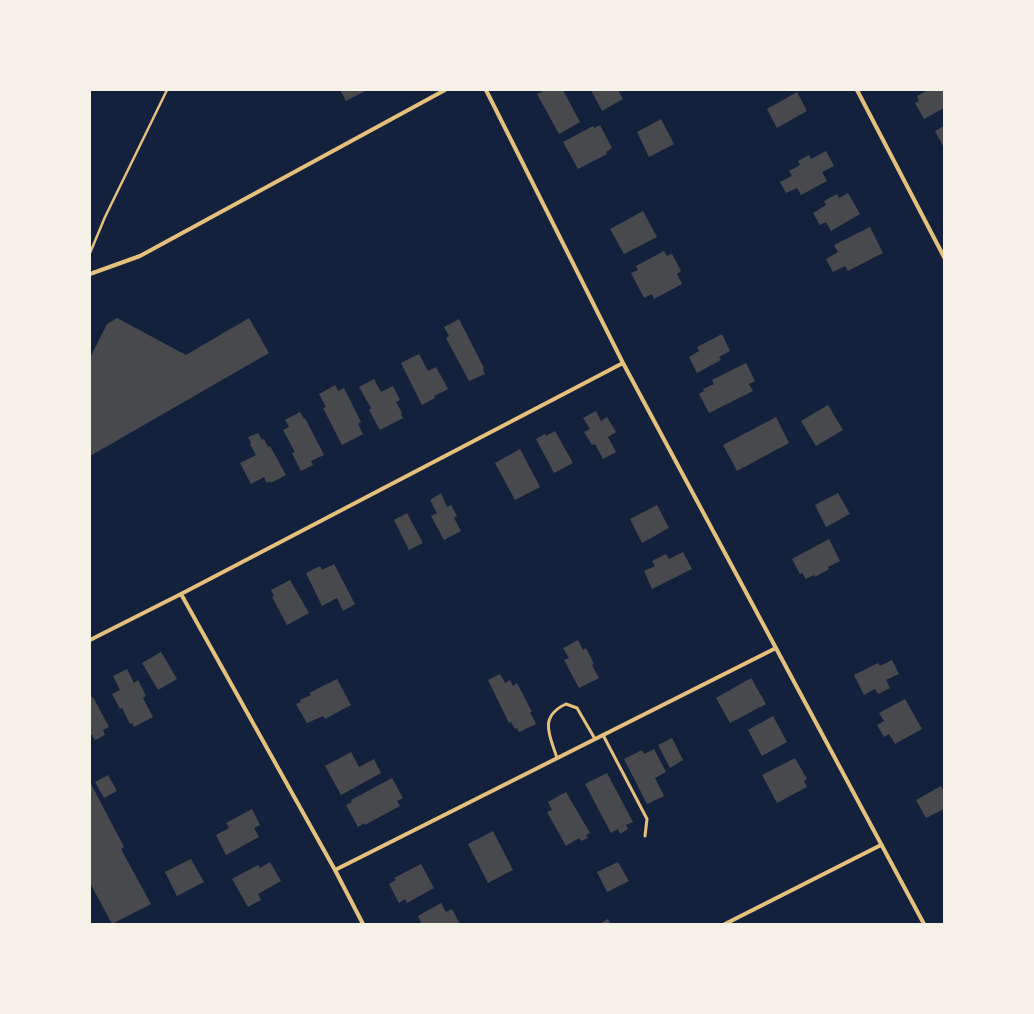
<!DOCTYPE html>
<html>
<head>
<meta charset="utf-8">
<style>
	body { margin:0 }
	#map { position:relative; width:1034px; height:1014px; overflow:hidden; background:#14213d; font-family:Manrope,sans-serif }
	canvas { display:block }
	.frame { position:absolute; inset:0; border:91px solid #f6f1e7; pointer-events:none }
</style>
</head>
<body>
<div id="map">
<canvas width="1034" height="1014"></canvas>
<div class="frame"></div>
</div>
<script>
const ctx = document.querySelector('canvas').getContext('2d');
ctx.lineJoin = 'round';
function fill(path, color) {
  ctx.fillStyle = color;
  ctx.fill(path, 'evenodd');
}
function strokePath(path, color, width, dash) {
  ctx.strokeStyle = color;
  ctx.lineWidth = width;
  ctx.lineCap = dash ? 'butt' : 'round';
  ctx.setLineDash(dash || []);
  ctx.stroke(path);
}
fill(new Path2D(`
	M340 90H367L346 101Z
	M545 90H563L580 122 559 134 537 94Z
	M591 90H618L623 99 602 111Z
	M928 90H944V108L924 119 915 103 919 101 917 96Z
	M797 92 807 111 777 128 767 109Z
	M661 119 674 144 649 157 637 132Z
	M600 125 612 148 606 152 607 154 578 169 563 142 593 126 594 128Z
	M944 126V148L935 131Z
	M826 151 834 166 822 172 827 181 801 195 797 188 786 193 780 182 792 176 789 171 800 165 798 161 809 155 811 159Z
	M848 193 860 214 831 231 826 222 820 225 813 213 826 205 824 201 837 194 839 198Z
	M643 211 657 237 624 254 610 229Z
	M870 227 883 253 848 271 845 266 833 272 826 259 838 252 834 245Z
	M664 251 667 256 672 254 681 271 677 274 682 284 654 299 652 294 644 298 631 273 638 270 636 266Z
	M117 318 186 355 249 318 269 353 90 456V358L107 324Z
	M459 319 484 368 483 370 485 374 469 381 446 338 449 336 444 327Z
	M722 334 730 351 719 357 721 360 697 373 689 357 699 351 697 347Z
	M419 354 428 371 436 367 448 389 434 396 435 398 422 405 401 363Z
	M746 363 755 381 749 384 753 391 709 413 699 394 704 391 703 389 714 384 712 380Z
	M374 379 381 392 393 386 400 400 396 402 402 413 401 414 403 418 380 430 369 410 371 408 359 387Z
	M335 385 338 391 344 388 361 422 358 424 363 434 342 445 323 408 326 407 319 394Z
	M828 405 843 430 816 446 801 421Z
	M596 411 601 421 607 417 616 432 608 437 616 452 603 459 595 444 592 445 584 432 590 429 583 418Z
	M300 412 304 419 305 418 324 455 311 461 313 465 301 471 292 453 295 452 283 430 289 427 285 420Z
	M776 417 789 443 737 471 723 445Z
	M555 431 573 463 554 473 536 439 545 434 546 436Z
	M258 433 262 440 264 439 268 447 270 446 286 475 271 483 270 481 267 483 264 477 251 484 240 463 256 455 250 444 251 443 248 437Z
	M520 449 540 487 515 500 495 463Z
	M441 493 447 507 451 505 457 516 454 518 461 531 444 540 431 516 437 513 430 500Z
	M838 493 850 514 826 527 815 505Z
	M657 505 669 528 642 543 630 519Z
	M407 513 423 543 409 550 394 520Z
	M829 539 840 561 828 567 829 569 815 577 814 575 806 579 802 573 800 574 792 559Z
	M683 552 692 569 652 589 644 571 655 566 652 561 666 554 669 559Z
	M334 564 355 604 343 611 337 598 322 606 306 573 320 566 322 570Z
	M290 580 309 613 287 625 272 597 274 596 271 590Z
	M578 640 583 650 586 648 594 664 592 665 599 678 579 688 564 660 569 658 563 648Z
	M161 652 177 679 158 690 142 663Z
	M892 660 899 674 886 680 890 688 878 694 875 689 864 695 854 675 878 663 880 666Z
	M127 669 134 683 138 680 146 696 143 698 153 717 134 727 132 723 130 724 122 708 120 709 112 694 120 690 113 676Z
	M500 674 505 683 510 680 513 686 517 683 532 712H530L536 724 519 732 517 728 515 729 511 722 509 723 488 680Z
	M751 678 766 704 730 723 716 698Z
	M337 679 351 705 325 719 323 716 307 723 296 704 301 702 300 700 311 695 309 693Z
	M90 695 94 699 109 727 103 730 105 735 95 740 92 735H90Z
	M905 699 922 729 895 744 889 734 884 737 877 725 884 721 879 713Z
	M773 716 787 742 762 756 748 730Z
	M672 738 683 760 670 768 658 745Z
	M654 749 666 772 655 778 664 796 647 804 624 759 642 750 644 754Z
	M351 752 359 767 374 759 381 773 341 795 325 766Z
	M795 758 807 779 804 781 807 787 777 803 762 775Z
	M607 773 633 822 626 825 628 829 620 834 618 829 611 833 585 784Z
	M108 775 117 791 104 798 95 782Z
	M392 778 403 798 397 801 400 806 365 825V823L358 827 346 805 352 802 351 800Z
	M90 782 124 847 121 849 151 904 112 924 90 883Z
	M941 786 944 791V809L926 818 916 800Z
	M566 792 590 833 586 835 588 838 581 841 579 838 566 846 547 812 552 810 548 802Z
	M252 809 260 825 254 828 259 837 226 855 216 835 229 828 226 823Z
	M493 831 513 870 488 883 468 844Z
	M191 859 204 882 177 896 165 872Z
	M270 862 281 881 258 894 261 900 248 907 232 879 258 865 260 868Z
	M618 862 629 881 607 892 597 872Z
	M421 864 434 888 407 903 405 899 399 903 389 884 396 880 394 878Z
	M441 903 446 912 452 909 460 924H418L421 922 418 916Z
	M608 919 611 924H599Z`), '#48494c');
strokePath(new Path2D(`
	M90 253 105 217 167 90`), '#e5c07b', 2.5);
strokePath(new Path2D(`
	M603 735 647 819 645 836
	M557 758C550 736 538 717 566 704L577 708 595 739`), '#e5c07b', 3);
strokePath(new Path2D(`
	M486 90 623 363 924 924
	M857 90 944 257
	M90 274 140 256 445 90
	M181 594 335 870 363 924
	M90 640 181 594 623 363
	M335 870 776 648
	M725 924 881 845`), '#e5c07b', 4);
</script>
</body>
</html>
